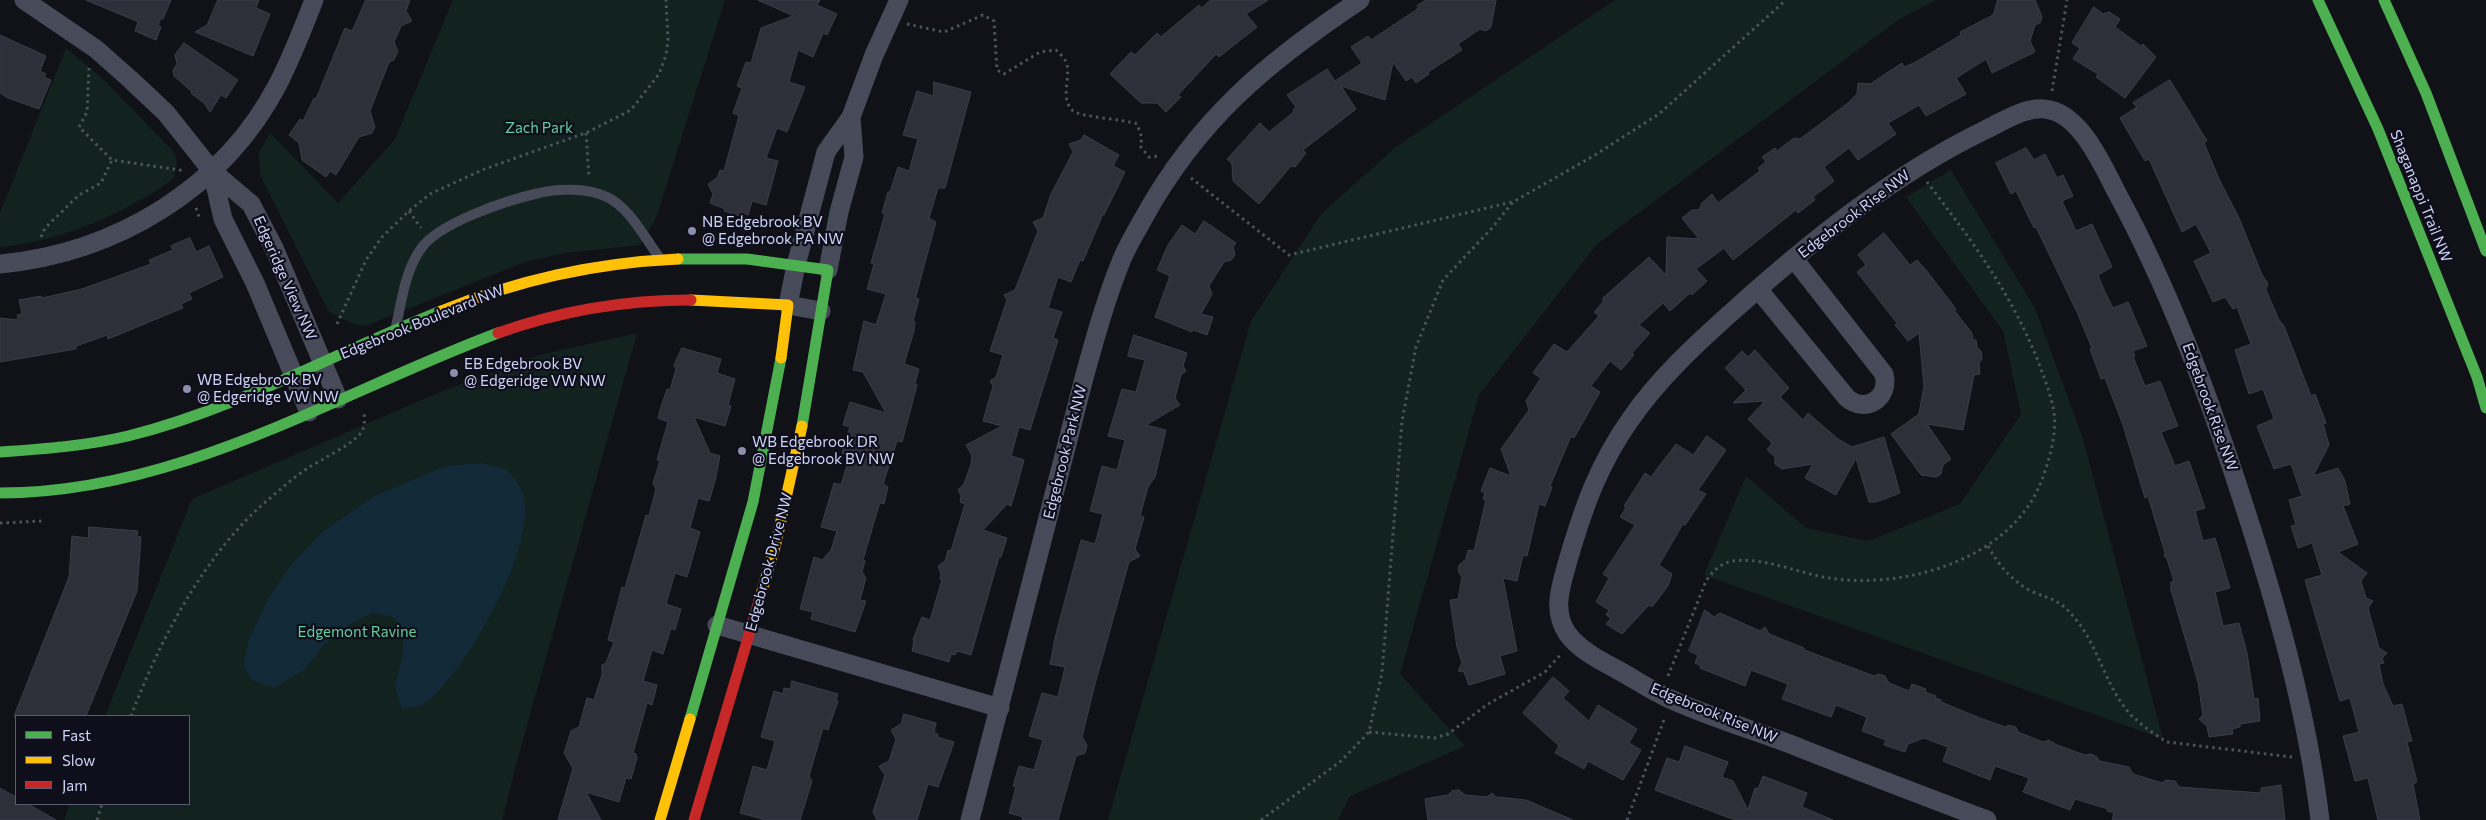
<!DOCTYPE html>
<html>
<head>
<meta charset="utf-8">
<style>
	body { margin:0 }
	#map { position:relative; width:2486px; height:820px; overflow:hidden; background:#111218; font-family:Commissioner,sans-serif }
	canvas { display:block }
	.legend { position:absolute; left:15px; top:715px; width:175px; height:90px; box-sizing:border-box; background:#0e0f1b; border:1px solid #5b5d73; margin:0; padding:6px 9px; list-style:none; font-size:15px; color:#cfd3f8 }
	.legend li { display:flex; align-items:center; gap:10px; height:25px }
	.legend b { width:25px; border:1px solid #5b5d73 }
</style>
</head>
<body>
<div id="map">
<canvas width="2486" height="820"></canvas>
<ul class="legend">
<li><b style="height:6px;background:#4caf50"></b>Fast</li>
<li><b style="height:6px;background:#ffc107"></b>Slow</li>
<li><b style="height:6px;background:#c62828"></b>Jam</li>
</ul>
</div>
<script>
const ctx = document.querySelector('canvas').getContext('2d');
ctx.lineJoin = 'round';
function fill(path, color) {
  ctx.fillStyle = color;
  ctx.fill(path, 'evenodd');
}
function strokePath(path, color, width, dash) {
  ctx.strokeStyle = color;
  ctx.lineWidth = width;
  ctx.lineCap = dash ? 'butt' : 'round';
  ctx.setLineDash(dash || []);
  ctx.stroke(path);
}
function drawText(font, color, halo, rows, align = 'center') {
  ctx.font = font + ' Commissioner,sans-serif';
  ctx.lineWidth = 4.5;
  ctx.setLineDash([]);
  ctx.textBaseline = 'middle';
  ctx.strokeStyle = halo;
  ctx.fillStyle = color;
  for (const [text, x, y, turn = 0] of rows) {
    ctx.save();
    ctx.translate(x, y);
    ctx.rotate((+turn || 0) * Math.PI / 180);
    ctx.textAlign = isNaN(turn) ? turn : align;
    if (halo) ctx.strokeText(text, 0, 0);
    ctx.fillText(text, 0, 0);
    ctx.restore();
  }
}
fill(new Path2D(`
	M453 0H725L656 218 640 245 565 253 525 262 365 326 353 324 329 312 260 175 259 152 270 133 338 203 395 139Z
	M1615 0H1936L1898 20 1597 244 1479 395 1400 674 1465 746 1350 796 1338 820H1108L1251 321 1321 214 1397 146Z
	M66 48 103 79 174 152 177 161 173 179C122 215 63 241 0 247V213Z
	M1951 170 2035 308 2083 439 2163 739 1704 575 1746 476 1806 528 1868 541 1960 504 2021 414 2003 331 1906 197Z
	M637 333 519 754 502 820H64L70 804H189V716H105L192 499 445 390 540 355Z`), '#12221e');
fill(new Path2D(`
	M481 463 507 469C512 476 521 486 523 494 538 546 467 669 427 702 422 707 409 707 402 709L395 687 402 657 404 628 391 616 372 613 350 624 324 645 304 670 274 688 252 680 243 666 249 640 267 601 291 565 321 533 373 497 443 467Z`), '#122938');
const building = new Path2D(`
	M86 0H171L163 19 161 18 158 25 161 27 156 40 135 31 138 22Z
	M218 0H259L256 8 270 14 253 56 195 32 207 25Z
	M366 0H410L406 11 412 21 401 26 394 42 398 51 394 60 389 62 370 111 375 127 372 133 359 137 336 175 330 171 326 177 302 160 299 143 289 135 300 119 303 121 314 98 316 99 345 28 352 31Z
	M758 0H820L817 5 837 14 827 35 823 33 813 57 798 50 789 82 805 87 787 132 777 128 766 158 778 161 766 205 752 201 748 215 741 212 740 216 724 211 725 209 710 203 713 194 708 184 717 178 720 170 724 171 739 116 733 113 742 88 737 86 746 62 751 63 761 28 793 16Z
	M1211 0H1268L1246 14 1257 27 1219 57 1216 54 1178 95 1181 97 1166 112 1157 103H1141L1110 74 1131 52 1135 55 1157 33 1161 37 1199 5 1201 8Z
	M1426 0H1496L1491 27 1486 31 1480 29 1458 44 1462 50 1428 72 1429 74 1416 83 1412 77 1406 81 1393 62 1385 100 1341 86 1356 109 1303 150 1306 153 1299 162 1295 167 1291 166 1259 204 1233 181 1232 164 1227 159 1260 123 1269 132 1294 112 1293 110 1296 107 1287 95 1327 69 1335 81 1362 63 1351 47 1368 36 1371 40 1419 8 1417 6Z
	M1998 0H2035L2042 17 2040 23 2035 25 2030 41 2035 52 1992 73 1986 59 1956 78 1966 94 1926 116 1919 105 1888 123 1896 134 1858 160 1849 148 1824 167 1834 181 1813 197 1815 200 1798 213 1796 210 1733 260 1724 248 1696 269 1707 281 1692 295 1690 293 1670 311 1663 303 1639 325 1650 333 1632 353 1634 355 1621 370 1610 361 1591 386 1600 392 1574 438 1571 436 1550 486 1552 487 1545 506 1539 504 1527 556 1523 555 1517 581 1503 578 1517 651 1500 656 1505 674 1469 685 1464 672 1458 671 1462 663 1457 647 1450 600 1458 599 1462 577 1458 571 1459 565 1466 559 1468 550 1474 551 1486 500 1483 499 1485 493 1481 491 1490 468 1511 476 1501 449 1529 410 1526 401 1541 378 1533 373 1543 359 1554 344 1567 352 1599 316 1594 312 1603 302V298L1649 257 1666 275 1667 237 1699 239 1682 218 1692 210H1699L1702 203 1712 194 1718 203 1760 171 1758 168 1766 162 1762 157 1775 148 1777 151 1794 138 1800 139 1848 103 1857 94 1858 83 1870 84 1902 63 1904 67 1916 62 1961 35 1960 32 1993 15Z
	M2094 7 2103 14 2109 12 2120 19 2115 27 2141 46 2143 44 2156 57 2125 98 2096 77 2098 74 2073 59 2080 48 2072 43Z
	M0 35 46 56 40 71 46 74 44 77 51 80 39 109 8 98 0 93Z
	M184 43 238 80 226 98 221 95 210 112 204 103 192 94 191 91 174 76 173 70 177 64 175 55Z
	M2170 80 2207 141 2204 143 2219 179 2239 218 2262 275 2268 283 2266 290 2279 320 2284 326 2311 396 2315 394 2326 423 2323 424 2329 445 2313 476 2338 468 2345 481 2350 504 2343 506 2358 544 2338 552 2367 573 2361 581 2366 598 2373 601 2368 608 2379 648 2387 653 2382 658 2384 663 2379 664 2383 684 2393 706 2402 704 2412 741 2407 742 2417 782 2413 784 2420 820H2378L2368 778 2355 781 2343 736 2359 732 2350 698 2340 701 2305 580 2322 575 2312 543 2298 548 2291 526 2296 525 2289 500 2302 496 2291 464 2274 469 2257 426 2274 419 2263 389 2249 394 2235 350 2251 344 2237 307 2233 309 2225 297 2213 302 2203 280 2194 261 2211 253 2196 224 2182 232 2149 159 2145 161 2120 118 2137 107 2133 103Z
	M934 82 971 92 945 188H938L929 218 936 222 916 296 915 298 919 299 913 321 915 322 914 331 904 364 919 369 915 383 917 385 902 442 897 441 883 484 888 487 884 504 880 503 879 505 863 560 865 561 862 572 866 578 860 600 866 601 855 632 811 619 813 612 800 609 814 557 822 560 831 550 837 531 821 527 834 483 841 485 850 455 842 453 850 427 843 425 850 402 886 413 863 372 853 370 864 321 876 325 886 294 867 289 874 264 871 263 885 214 882 213 888 192H890L898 167 909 171 918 139 903 135 917 91 933 96Z
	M1084 135 1119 155 1113 166 1125 172 1104 215 1103 214 1083 261 1080 260 1071 282 1058 277 1048 308 1062 312 1053 338 1058 340 1030 430 1019 427 1011 456 1024 460 1017 486 1011 506 1007 504 983 530 1007 538 1001 557H999L971 655 957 651 955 655 951 654 949 662 912 651 914 642 913 639 922 617 930 620 942 580 940 579 941 574 938 566 945 561 948 550 951 551 965 504 960 502 961 496 958 490 964 484 971 464 972 456 966 445 1002 426 983 421 993 386 990 381 996 377 1003 355 990 351 1007 300 1004 295 1015 290 1038 231 1033 222 1043 218 1051 194 1073 152 1069 144 1081 140Z
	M2026 148 2034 160 2045 154 2057 178 2063 175 2073 196 2062 201 2076 231 2092 224 2112 267 2098 275 2105 292 2113 308 2128 302 2147 346 2133 351 2135 356 2133 357 2145 386 2160 381 2178 426 2161 432 2175 466 2189 461 2205 508 2195 511 2203 541 2215 538 2230 588 2215 592 2223 626 2239 623 2247 653 2254 699 2258 698 2260 721 2240 724V727L2232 729 2233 734 2209 737 2207 726 2199 719 2203 715 2198 682 2171 590V582L2174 581 2167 559 2164 556 2165 553 2148 496 2145 498 2123 425 2105 378 2101 379 2096 365 2090 349 2092 348 2077 312 2036 227 2034 228 2016 191 2011 194 1996 163Z
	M1204 221 1236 243 1233 247 1235 255 1231 260 1224 262 1209 286 1212 294 1201 314 1213 317 1207 335 1193 330 1192 332 1155 317 1170 276 1157 270 1168 245 1182 225 1195 234Z
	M1884 233 1910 265 1917 260 1926 270 1956 309 1954 310 1972 333 1973 340H1976L1977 347 1981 351 1982 359 1979 363 1980 374 1974 375 1963 430 1927 424 1951 459 1943 465 1941 474 1936 477 1921 475 1891 434 1919 414 1924 386 1919 333 1908 341 1895 325 1897 323 1857 272 1866 265 1858 255Z
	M190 238 196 252 209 246 223 277 189 293 192 299 181 304 183 308 108 339 107 335 76 346V349L0 362V318L18 320 17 315 22 314 19 300 41 296 42 298 82 289 118 276 151 264 149 260 173 250 171 246Z
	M1134 335 1187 353 1183 366 1186 371 1181 375 1175 398 1180 405 1146 425 1166 430 1155 477 1148 487 1140 516 1144 517 1135 549 1140 556 1129 562 1095 684 1082 737 1087 745 1085 753 1076 756 1058 820H1022L1023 817 1009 813 1016 787 1013 786 1019 766 1034 770 1043 740 1029 736 1042 693 1058 697 1065 667 1050 664 1056 634 1081 540 1095 544 1103 514 1090 511 1102 466 1117 470 1125 440 1108 436 1122 389 1136 392 1145 360 1128 356Z
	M682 348 721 359 717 373 735 379 728 405 731 406 725 426 694 417 710 453 720 456 715 481 709 501 698 498 690 528 700 532 687 577 675 573 666 604 681 609 675 630 671 628 663 654 652 650 643 681 657 685 652 705 647 703 633 753 636 754 637 758 631 779 626 778 619 802 586 792 601 820H558L573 768 564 753 571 731 579 727 587 698 594 700 602 675V665L606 663 614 642 608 640 622 587 625 588 646 515 649 516 656 489 653 483 660 461 657 460 668 422 658 418 660 410 667 389 670 390 676 369 674 366Z
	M1755 350 1789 388 1780 397 1803 420 1808 413 1838 439 1852 447 1884 437 1900 493 1876 502H1869L1856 458 1836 495 1805 478 1813 464 1782 469 1775 464V457L1767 450 1772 443 1748 419 1765 401 1733 403 1746 390 1725 368 1742 351 1748 357Z
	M1707 436 1726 450 1698 490 1706 494 1685 525 1683 524 1659 565 1672 574 1668 586 1652 607 1649 605 1622 634 1606 624 1611 618 1606 615 1609 610 1596 602 1609 578 1603 574 1635 525 1620 517 1626 508 1624 506 1645 473 1651 477 1676 444 1693 455Z
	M89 527 138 531 137 536 141 537 137 591 86 716H14L69 577 72 536 88 538Z
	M1705 610 1714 617 1720 613 1760 631 1765 627 1769 634 1804 648V650L1874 676 1879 674 1885 676 1889 683 1909 691 1912 684 1926 689 1925 692 1936 696 1935 698 1941 700V702L1980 718 2005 727 2009 725 2016 727 2018 732 2043 742 2049 740 2057 745 2085 755 2091 754 2097 757 2099 761 2129 767 2133 774 2162 783 2166 780 2175 781 2179 787 2261 793V788L2281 785 2285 820H2112L2114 813 2107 811 2108 809 2075 799 2070 810 2023 792 2029 778 1995 766 1990 780 1943 761 1948 747 1924 738 1908 744 1905 752 1884 745 1886 740 1862 731 1867 717 1836 705 1831 717 1782 699 1788 684 1751 670 1745 686 1700 668 1701 666 1695 663 1698 655 1689 651Z
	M1553 677 1569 691 1563 698 1589 721 1598 705 1637 729 1629 743 1641 750 1623 780 1588 761 1584 769 1555 753 1559 746 1523 713Z
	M792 681 838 694 836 700 838 701 828 730 823 728 809 776 812 781 800 820H766L740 813 753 766 767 770 775 741 761 737 774 691 783 694 784 688 790 689Z
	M904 714 936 723 934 733 938 734 937 737 954 742 938 787 928 784 917 820H877L873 812 885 775 879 766 889 761 896 739 891 730 901 724Z
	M1685 746 1728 762 1722 777 1733 781 1748 810 1755 788 1758 789 1763 776 1807 793 1802 807 1833 820H1735L1655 790 1667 758 1679 762Z
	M0 788 16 797V804H28L56 820H0Z
	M1459 790 1465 795 1487 797 1492 793 1496 797 1526 800 1573 820H1428L1425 799 1448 795 1452 791Z`);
fill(building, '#2f2f3a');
strokePath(building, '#3b3d4b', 1);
strokePath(new Path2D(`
	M907 24 944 32 983 15 994 21 997 70 1004 74 1040 52 1056 50C1059 53 1064 57 1066 62 1072 76 1059 98 1073 111 1080 117 1123 119 1137 124L1142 138 1140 146 1149 157 1161 156
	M89 68 87 112 79 127 112 160 180 170 181 172
	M2052 91 2067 0
	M586 133 589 177
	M1191 178 1289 255 1512 202
	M196 208 199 217
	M409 211 421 228
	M41 237 45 228 79 195 101 183 112 160
	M337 324 366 260 382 237 409 211 430 194 482 170 588 132 631 110 659 74 666 55 668 40 666 0
	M0 523 42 521
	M1988 546C1999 566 2013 582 2033 592 2050 599 2060 600 2072 615 2099 644 2105 689 2133 717 2143 726 2155 735 2167 742L2292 757
	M1668 676 1706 581C1712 572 1721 563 1732 561 1764 557 1798 573 1829 578 1905 590 2011 559 2041 482 2049 461 2057 435 2054 412 2051 394 2044 378 2038 361 2010 291 1972 241 1927 182
	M131 716C159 642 203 557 263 504 278 492 292 478 308 468 322 459 349 446 359 435 365 429 365 421 364 413
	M1369 732 1434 738 1448 734 1488 704 1545 672 1561 654
	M97 820 102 804
	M1261 820 1341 761 1369 732 1382 673 1402 421 1416 347 1443 280 1492 228 1513 202 1595 155 1659 114 1786 0
	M1627 820 1665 717`), '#48555a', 3, [2.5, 4]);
strokePath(new Path2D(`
	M396 326C402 300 405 272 420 250 437 223 508 200 539 193 559 188 588 188 607 197 629 207 645 238 659 257`), '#474a58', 10);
strokePath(new Path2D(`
	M24 0 96 49 131 80 166 113 212 171 251 204 274 248 338 399
	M212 171 223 219 255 283 309 412
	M0 264C116 253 223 189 278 84 292 57 303 28 314 0
	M828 270 839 212 854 157 851 117
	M1758 289 1847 398C1866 414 1890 398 1884 374L1794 259
	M821 311 788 305 796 265 826 152 851 117 874 55 899 0
	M717 625 1000 708
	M970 820 1084 378C1095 338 1106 298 1122 259 1128 245 1136 232 1143 219 1198 119 1267 62 1360 0
	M1987 820C1921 795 1855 770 1790 744 1750 729 1707 716 1668 698 1650 690 1633 678 1616 669 1599 660 1578 649 1567 633 1551 609 1562 583 1569 557 1584 506 1599 464 1630 420 1658 379 1696 344 1733 311 1810 242 1892 175 1985 130 2004 121 2028 104 2050 110 2082 117 2103 166 2117 193 2170 291 2208 394 2242 499 2276 603 2307 711 2320 820`), '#474a58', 19);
strokePath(new Path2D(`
	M2318 0 2378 129 2477 377 2486 408
	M2384 0 2426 93 2486 251
	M678 259H747L828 270 802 426
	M0 452C43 449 86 446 128 436 237 409 336 352 441 311
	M0 493C179 493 335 394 498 333
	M690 719 753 502 781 358`), '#4caf50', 11);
strokePath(new Path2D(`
	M691 300 788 305 781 358
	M441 311C519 280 593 263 678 259
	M759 601 776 543 802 426
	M660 820 690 719`), '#ffc107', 11);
strokePath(new Path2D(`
	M498 333C560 311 624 300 691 300
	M694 820 759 601`), '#c62828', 11);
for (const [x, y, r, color] of [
	[692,231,5,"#8c8faa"],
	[454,373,5,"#8c8faa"],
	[187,389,5,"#8c8faa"],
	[742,451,5,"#8c8faa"]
]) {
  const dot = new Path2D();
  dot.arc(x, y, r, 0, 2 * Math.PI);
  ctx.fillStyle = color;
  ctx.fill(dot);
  strokePath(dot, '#0e0f1b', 2);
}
drawText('15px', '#65ce9c', '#0e0f1b', [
	["Zach Park",539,128],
	["Edgemont Ravine",357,632]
]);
drawText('15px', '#cfd3f8', '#0e0f1b', [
	["Shaganappi Trail NW",2421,196,68],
	["Edgebrook Rise NW",1854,214,-37],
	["Edgeridge View NW",285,278,66],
	["Edgebrook Boulevard NW",422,322,-22],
	["Edgebrook Rise NW",2210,407,70],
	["Edgebrook Park NW",1065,452,-76],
	["Edgebrook Drive NW",769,562,-75],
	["Edgebrook Rise NW",1714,713,22]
]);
drawText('15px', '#cfd3f8', '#0e0f1b', [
	["NB Edgebrook BV",702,222],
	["@ Edgebrook PA NW",702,239],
	["EB Edgebrook BV",464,364],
	["@ Edgeridge VW NW",464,381],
	["WB Edgebrook BV",197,380],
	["@ Edgeridge VW NW",197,397],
	["WB Edgebrook DR",752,442],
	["@ Edgebrook BV NW",752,459]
], 'left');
</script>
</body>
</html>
